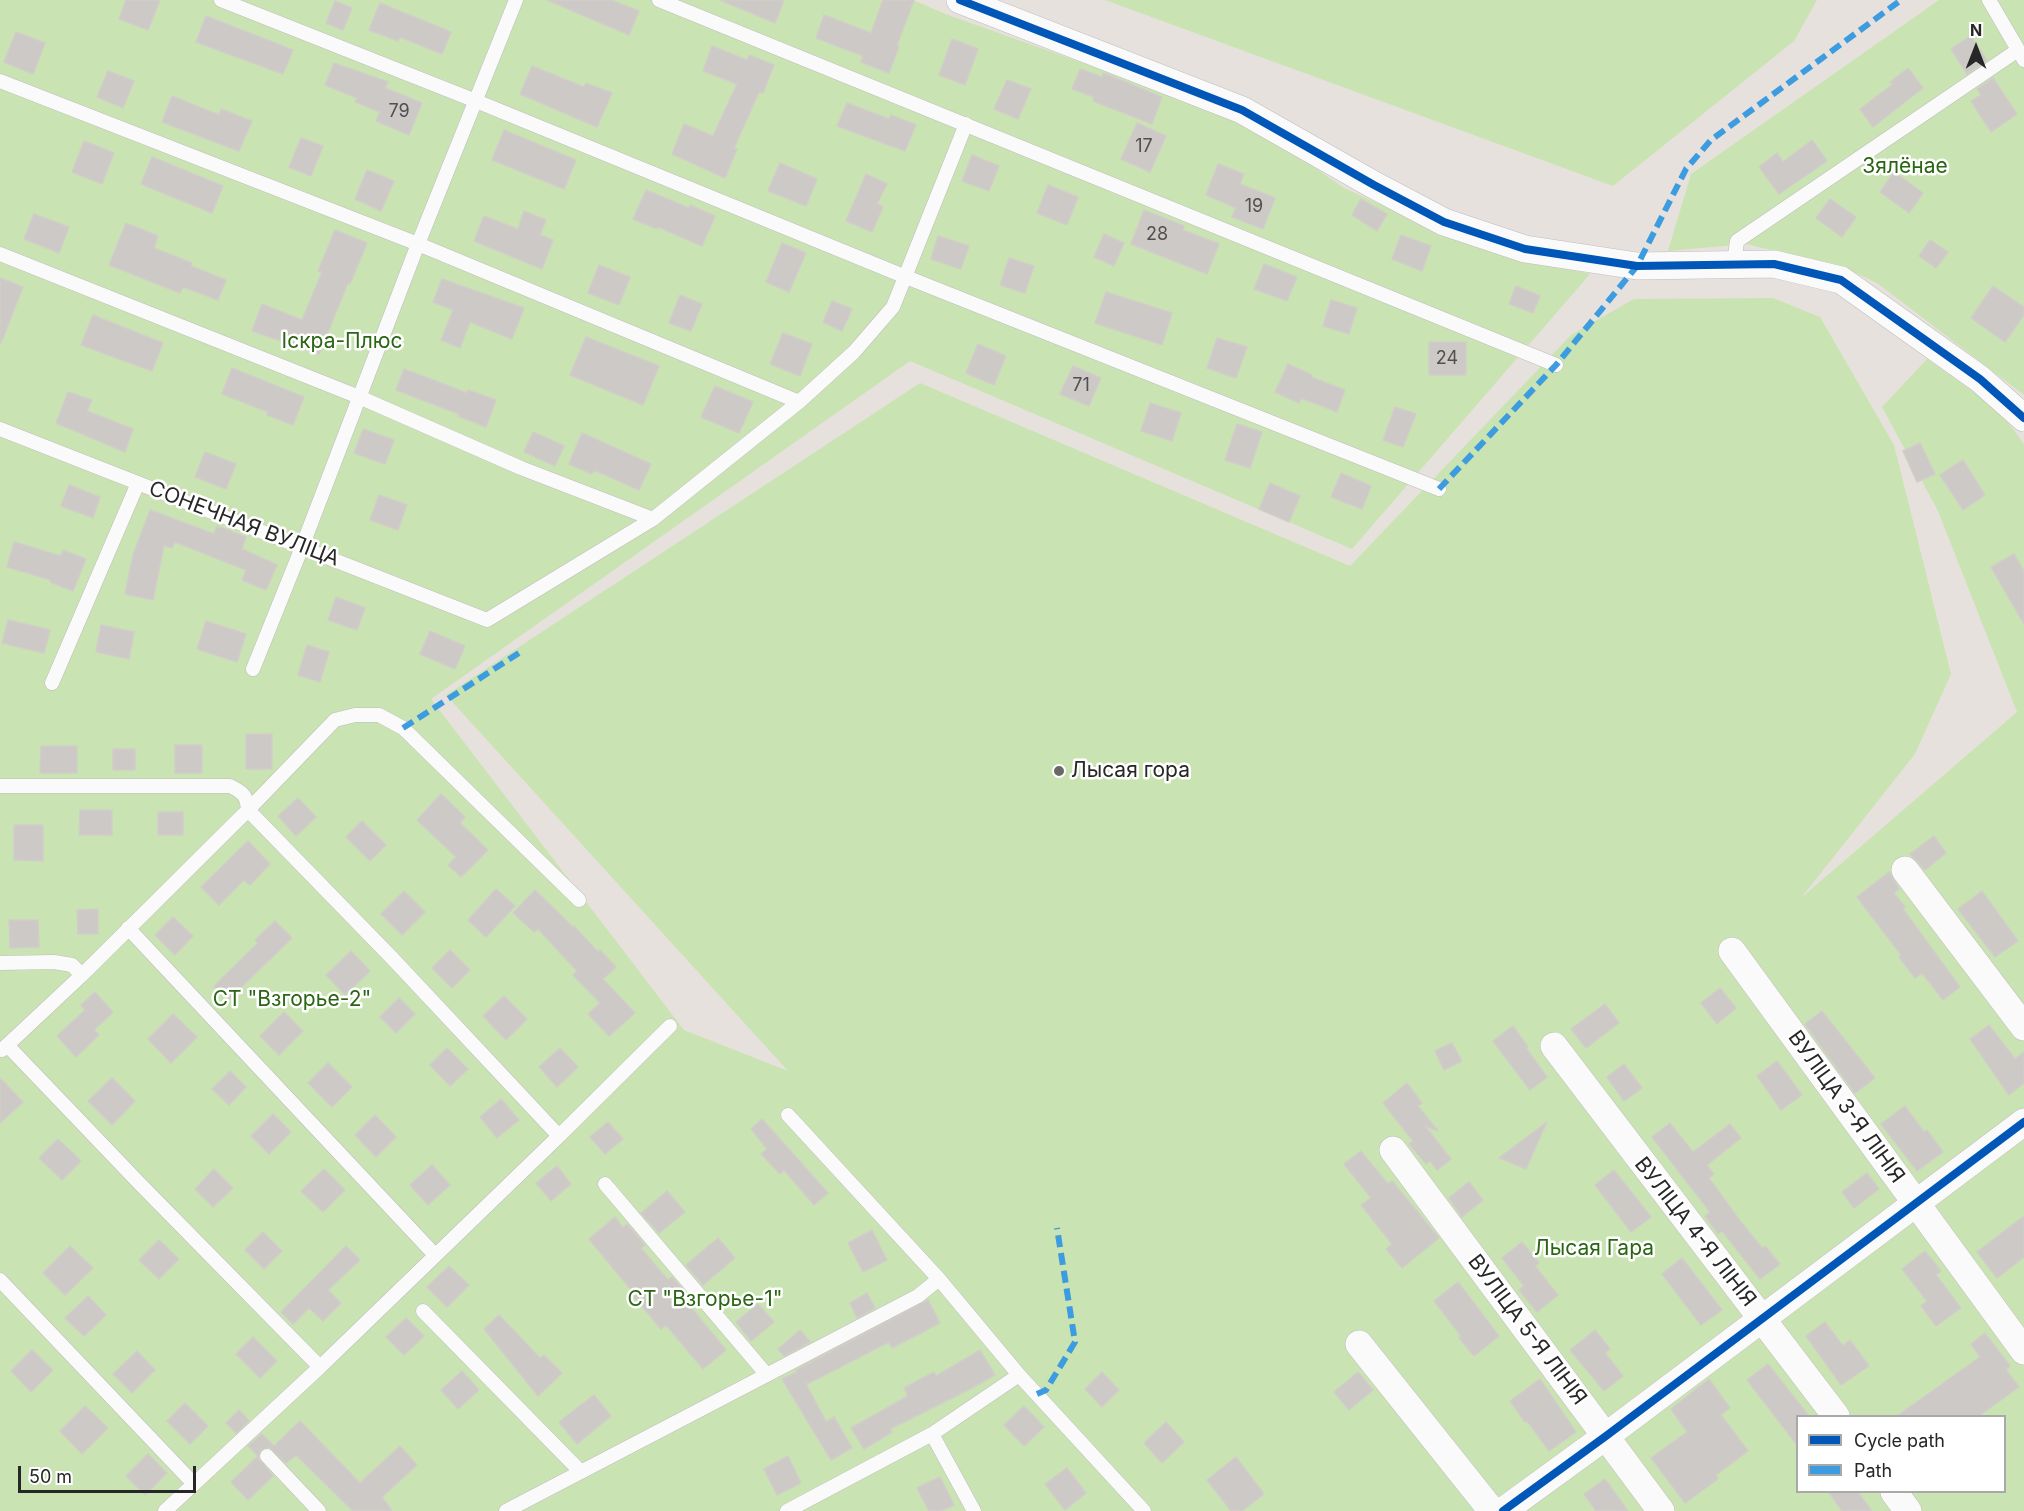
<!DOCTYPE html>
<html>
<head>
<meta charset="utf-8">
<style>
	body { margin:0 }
	#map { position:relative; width:2024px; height:1511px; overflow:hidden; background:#e6e1dc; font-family:Inter,sans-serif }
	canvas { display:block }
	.legend { position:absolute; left:1796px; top:1415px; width:210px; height:78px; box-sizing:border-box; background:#fff; border:2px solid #a9a9a9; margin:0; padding:8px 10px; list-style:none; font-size:18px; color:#272727 }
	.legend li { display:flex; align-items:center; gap:12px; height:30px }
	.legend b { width:30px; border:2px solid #a9a9a9 }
	.north { position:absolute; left:1946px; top:18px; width:60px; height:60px; -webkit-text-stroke:4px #fff; paint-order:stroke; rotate:0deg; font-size:16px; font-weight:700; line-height:24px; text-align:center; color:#272727 }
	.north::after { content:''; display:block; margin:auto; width:21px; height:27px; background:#272727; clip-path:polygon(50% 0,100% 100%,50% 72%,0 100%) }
	.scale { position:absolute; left:18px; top:1466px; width:178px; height:27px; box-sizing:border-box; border:3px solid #272727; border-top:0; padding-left:8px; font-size:18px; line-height:21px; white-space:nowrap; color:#272727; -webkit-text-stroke:4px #fff; paint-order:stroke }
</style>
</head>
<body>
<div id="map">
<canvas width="2024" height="1511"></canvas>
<ul class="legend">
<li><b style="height:8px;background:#0057b8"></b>Cycle path</li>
<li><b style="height:8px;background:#3d9ce0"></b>Path</li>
</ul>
<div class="north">N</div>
<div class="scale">50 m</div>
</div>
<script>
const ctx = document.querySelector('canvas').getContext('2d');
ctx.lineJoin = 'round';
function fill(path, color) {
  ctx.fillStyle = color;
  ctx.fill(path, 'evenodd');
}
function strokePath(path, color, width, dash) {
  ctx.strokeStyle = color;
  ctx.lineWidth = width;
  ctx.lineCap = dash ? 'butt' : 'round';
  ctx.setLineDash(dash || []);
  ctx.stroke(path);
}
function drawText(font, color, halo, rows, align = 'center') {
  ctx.font = font + ' Inter,sans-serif';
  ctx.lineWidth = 5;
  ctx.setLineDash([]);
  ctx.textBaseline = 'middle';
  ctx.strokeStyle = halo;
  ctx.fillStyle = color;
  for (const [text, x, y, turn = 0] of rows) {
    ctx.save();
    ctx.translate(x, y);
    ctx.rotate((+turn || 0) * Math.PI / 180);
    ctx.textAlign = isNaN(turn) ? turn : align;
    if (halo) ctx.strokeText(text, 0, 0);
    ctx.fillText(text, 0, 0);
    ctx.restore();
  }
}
fill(new Path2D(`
	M0 0H913L948 15 1204 106 1269 136 1344 188 1475 247 1590 274 1352 549 910 361 431 699 684 1030 788 1071 446 695 920 383 1350 566 1571 335 1634 299 1773 298 1820 317 1894 445 1951 674 1915 754 1801 898 2017 712 1938 511 1882 407 1927 359 1999 410 2024 444V1511H0ZM1798 1416H2004V1492H1798Z
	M1105 0H1817L1794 41 1613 186Z
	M1939 0H2024V395L1877 283 1845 268 1746 244 1668 251 1691 174Z`), '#c9e4b2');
const building = new Path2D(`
	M126 0H160L148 30 119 19Z
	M547 0H611L639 11 629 35Z
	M720 0H784L775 23Z
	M883 0H914L897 45 899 46 889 73 861 62 863 56 816 38 824 15 871 33Z
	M335 1 352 8 343 30 326 23Z
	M380 3 451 32 442 54 400 37 398 41 369 30Z
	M206 16 293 50 283 74 196 42Z
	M16 32 45 43 33 74 4 62Z
	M1971 36 1987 60 1967 74 1951 49Z
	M952 39 978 49 965 85 939 75Z
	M712 46 747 60 749 55 774 65 763 93 759 92 734 148 737 149 725 178 672 154 684 124 713 136 737 84 703 71Z
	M334 63 388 82 385 88 422 103 409 135 376 121 380 112 355 102 357 98 325 85Z
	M532 66 584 87 586 83 612 93 597 127 520 94Z
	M1908 68 1923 88 1873 127 1860 109 1893 84 1890 82Z
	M1080 69 1102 77 1103 73 1162 97 1152 124 1093 101 1094 97 1072 89Z
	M108 71 134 81 123 108 97 97Z
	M1993 78 2017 114 1991 132 1971 101 1981 95 1977 89Z
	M1007 80 1031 89 1018 119 994 109Z
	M172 96 219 115 221 109 252 121 239 151 162 122Z
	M847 103 889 119 891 115 916 125 905 151 837 126Z
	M1137 123 1166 136 1150 172 1121 159Z
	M504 130 576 160 564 189 492 160Z
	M301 138 323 146 311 176 289 167Z
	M1812 140 1827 161 1779 194 1759 167 1777 153 1783 162Z
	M84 141 114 153 102 184 72 172Z
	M972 155 999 166 989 191 962 181Z
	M152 157 223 186 212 213 141 184Z
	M780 163 817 179 806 206 768 191Z
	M1218 164 1244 174 1240 184 1275 198 1263 229 1232 217 1236 208 1206 195Z
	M367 170 394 181 381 211 355 199Z
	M1894 172 1923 193 1909 213 1880 192Z
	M866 174 887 184 877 204 883 207 872 232 846 221Z
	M1048 185 1078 197 1067 225 1037 213Z
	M646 190 689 208 690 205 715 216 702 246 658 227 657 229 633 219Z
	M1361 199 1387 214 1377 231 1352 215Z
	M1830 199 1856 217 1842 237 1816 218Z
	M1144 210 1184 226 1183 230 1219 244 1207 274 1131 244Z
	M524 211 546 220 540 235 553 240 542 269 474 241 484 216 518 229Z
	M34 214 69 227 59 253 24 239Z
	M126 223 158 236 154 248 192 263 191 266 226 280 218 300 183 287 180 293 109 265Z
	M335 230 367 243 350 284 348 283 319 354 252 331 262 304 302 320 322 272 318 271Z
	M1104 234 1124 243 1114 266 1094 257Z
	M1401 235 1431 246 1422 271 1392 259Z
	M938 236 969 246 961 269 931 259Z
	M1930 240 1948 252 1936 268 1919 256Z
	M782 243 806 253 789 292 766 282Z
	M1009 258 1034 266 1025 293 1000 285Z
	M1264 264 1297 277 1287 301 1254 289Z
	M599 265 630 277 619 305 588 293Z
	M0 278 23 287 1 343H0Z
	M442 279 524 308 512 339 470 322 460 348 441 340 453 310 433 302Z
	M1516 286 1540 296 1533 313 1509 304Z
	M1993 286 2024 307V315L2005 342 1971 318Z
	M1106 292 1172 313 1162 345 1095 323Z
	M680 295 702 304 691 331 669 323Z
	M1331 300 1357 308 1349 334 1323 326Z
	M832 301 852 309 842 331 823 322Z
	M93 315 163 343 152 371 81 345Z
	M783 333 812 344 800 376 770 364Z
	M586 337 659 366 643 405 570 375Z
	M1217 338 1247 347 1236 378 1207 368Z
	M1429 342H1466V375H1429Z
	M978 344 1006 356 994 385 966 373Z
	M1288 364 1312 375 1311 377 1345 390 1337 412 1301 398 1299 403 1275 392Z
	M1073 366 1101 378 1089 406 1060 394Z
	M232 368 304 397 293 425 267 415 268 412 222 394Z
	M404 369 467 393 468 390 496 400 486 427 458 416 459 414 396 390Z
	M715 386 753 402 739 433 701 417Z
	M68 392 92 400 87 411 133 429 125 452 56 423Z
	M1150 403 1181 413 1172 441 1141 431Z
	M1395 407 1416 414 1403 447 1383 440Z
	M1237 424 1262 432 1250 468 1225 460Z
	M363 429 394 440 385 464 354 453Z
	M533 432 564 446 555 466 524 452Z
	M582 433 651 464 639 490 594 470 592 474 569 464Z
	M1920 443 1935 474 1917 482 1903 451Z
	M205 452 236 464 226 489 195 477Z
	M1963 460 1985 495 1963 510 1940 475Z
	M1341 473 1371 486 1362 509 1331 497Z
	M1270 483 1300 496 1289 522 1259 509Z
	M69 485 100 497 93 518 61 506Z
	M379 495 407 505 398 530 370 520Z
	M150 510 214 534 217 526 246 537 242 549 277 565 266 590 242 580 246 570 175 542 172 548 164 545 153 600 125 594 133 555Z
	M14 542 61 556 63 550 86 559 73 591 50 582 51 580 7 567Z
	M2014 554 2024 571V624L1991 567Z
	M336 597 365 608 357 630 328 620Z
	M8 620 50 630 44 653 2 643Z
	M206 621 246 634 237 662 197 649Z
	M101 625 134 632 129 659 96 652Z
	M430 631 465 646 455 669 420 654Z
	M307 645 329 652 320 682 298 675Z
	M246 734H272V769H246Z
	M175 745H202V773H175Z
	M41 746H77V773H40Z
	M113 749H135V770H113Z
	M441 794 465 817 460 823 488 850 461 877 448 865 456 857 417 820Z
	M298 798 316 817 296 836 278 816Z
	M80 810H112V835H79Z
	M158 812H183V835H158Z
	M362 821 386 845 370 861 346 837Z
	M14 825H43V861L14 860Z
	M1934 836 1946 853 1925 870 1910 854Z
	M248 841 270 864 250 885 244 880 219 905 201 887Z
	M1889 872 1899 889 1894 893 1905 907 1903 909 1960 987 1943 1000 1922 973 1915 978 1899 957 1901 955 1857 897Z
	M496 889 515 906 486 937 468 920Z
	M535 890 573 927 574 926 598 952 600 950 616 967 603 979 635 1013 609 1036 588 1014 600 1003 573 975 577 971 538 929 534 932 513 913Z
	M404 891 425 912 402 935 381 914Z
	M1982 891 2018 941 1995 957 1958 909Z
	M98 909V934H78L77 910Z
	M173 917 193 936 175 955 155 935Z
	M9 920H38L39 947 10 948Z
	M275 921 292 938 228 1000 214 986 258 943 255 940Z
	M450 950 470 970 452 988 432 968Z
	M351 951 370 971 345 995 326 975Z
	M1720 988 1736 1008 1717 1024 1701 1003Z
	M95 992 113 1012 94 1030 99 1035 76 1057 57 1036 85 1010 81 1005Z
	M504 996 527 1019 506 1040 483 1016Z
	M399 998 415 1014 396 1033 380 1017Z
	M1605 1004 1619 1023 1586 1048 1571 1029Z
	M1822 1011 1875 1078 1855 1093 1805 1024Z
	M284 1012 303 1031 279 1055 260 1036Z
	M173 1014 197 1037 171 1063 148 1039Z
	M1989 1025 2015 1059 2024 1052V1083L2009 1095 1970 1039Z
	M1513 1026 1528 1047 1526 1048 1547 1077 1530 1090 1493 1041Z
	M1452 1043 1462 1061 1444 1070 1435 1051Z
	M447 1048 468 1069 450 1086 430 1065Z
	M560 1048 578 1067 557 1087 539 1067Z
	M1777 1061 1802 1095 1781 1110 1757 1076Z
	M328 1063 352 1087 332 1107 308 1083Z
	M1624 1064 1642 1088 1624 1101 1607 1077Z
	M230 1071 246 1087 229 1105 212 1089Z
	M0 1078 23 1102 0 1123Z
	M112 1078 135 1101 112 1125 88 1101Z
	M1407 1083 1422 1103 1418 1106 1438 1131 1425 1126 1451 1159 1437 1170 1430 1161 1426 1164 1409 1144 1413 1141 1383 1103Z
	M501 1099 519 1120 497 1138 480 1117Z
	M1905 1106 1924 1132 1927 1130 1943 1152 1917 1171 1881 1124Z
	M273 1114 291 1132 269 1154 251 1136Z
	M375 1115 396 1137 376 1157 355 1135Z
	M762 1119 828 1193 814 1205 784 1170 780 1174 761 1154 767 1149 751 1129Z
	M608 1122 623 1139 605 1154 590 1137Z
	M1547 1122 1526 1169 1499 1158Z
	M1670 1123 1693 1152 1730 1124 1741 1138 1707 1165 1714 1174 1709 1178 1738 1218 1762 1248 1765 1246 1780 1264 1760 1279 1722 1231 1718 1234 1705 1216 1710 1212 1652 1137Z
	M58 1139 81 1161 62 1180 39 1158Z
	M1361 1151 1388 1184 1392 1181 1439 1238 1402 1268 1386 1249 1392 1244 1361 1205 1371 1198 1344 1164Z
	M432 1165 450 1185 428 1205 410 1185Z
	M557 1166 571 1184 551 1201 536 1183Z
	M214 1169 233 1188 213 1207 195 1189Z
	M324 1169 345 1190 323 1212 301 1191Z
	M1614 1170 1651 1217 1631 1232 1595 1185Z
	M1867 1173 1879 1189 1854 1208 1842 1192Z
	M1469 1182 1483 1200 1462 1217 1449 1198Z
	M667 1191 685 1212 659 1233 641 1213Z
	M2024 1216V1257L1997 1278 1977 1252Z
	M615 1217 623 1228 627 1224 645 1245 641 1248 668 1280 672 1277 689 1297 685 1300 726 1350 703 1369 666 1325 661 1329 634 1297 636 1296 589 1239Z
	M872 1230 887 1260 863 1272 848 1243Z
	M263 1232 282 1251 264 1269 245 1250Z
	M718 1238 735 1258 703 1285 686 1265Z
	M159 1240 179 1259 159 1279 139 1260Z
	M1522 1242 1539 1263 1535 1266 1558 1295 1537 1312 1519 1290 1524 1286 1502 1258Z
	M70 1246 93 1268 65 1295 43 1273Z
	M346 1246 360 1260 328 1290 341 1303 323 1321 309 1308 293 1324 281 1312Z
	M1925 1251 1941 1271 1936 1275 1961 1308 1936 1326 1921 1306 1927 1301 1902 1269Z
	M1682 1258 1722 1310 1701 1325 1662 1274Z
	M449 1266 469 1285 447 1307 427 1287Z
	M1458 1282 1499 1336 1474 1356 1459 1338 1461 1336 1434 1301Z
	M867 1293 875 1308 857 1318 850 1303Z
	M88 1296 106 1315 84 1336 65 1318Z
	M928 1300 940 1323 892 1348 889 1342 807 1384 805 1382 826 1422 834 1417 852 1448 831 1460 782 1379 797 1372 796 1370Z
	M758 1304 774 1322 751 1341 736 1322Z
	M499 1315 540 1358 544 1355 562 1373 538 1396 484 1329Z
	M406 1318 424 1336 404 1355 386 1337Z
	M1825 1322 1843 1346 1850 1340 1869 1366 1841 1385 1806 1336Z
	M800 1330 810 1342 784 1356 778 1349Z
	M1595 1330 1610 1349 1605 1353 1623 1376 1604 1391 1570 1350Z
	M1985 1333 2010 1366 2006 1370 2019 1387 1979 1416H1897L1980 1357 1971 1344Z
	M253 1337 277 1361 260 1378 236 1354Z
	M32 1350 53 1370 31 1392 11 1371Z
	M980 1350 995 1375 972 1388 890 1429 892 1432 864 1449 851 1428 908 1396 904 1388 934 1372 936 1376Z
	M137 1351 155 1370 132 1393 113 1374Z
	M1768 1364 1809 1416H1797V1445L1747 1380Z
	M462 1371 479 1390 458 1409 441 1390Z
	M1102 1372 1119 1390 1102 1407 1085 1389Z
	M1358 1372 1373 1390 1349 1410 1334 1392Z
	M1540 1379 1576 1432 1549 1451 1527 1421 1525 1422 1510 1401Z
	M1709 1379 1730 1408 1721 1415 1748 1451 1716 1475 1718 1479 1685 1503 1651 1458 1687 1432 1671 1409Z
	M594 1395 611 1416 577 1444 559 1422Z
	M185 1403 208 1426 190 1444 167 1421Z
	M85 1406 108 1428 82 1454 60 1431Z
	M1024 1406 1044 1427 1024 1446 1004 1425Z
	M239 1410 249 1421 236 1433 226 1423Z
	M300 1421 360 1483 400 1446 417 1465 382 1497 392 1511H353L297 1456H295L286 1463 269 1447 260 1450 258 1458 273 1476 248 1500 231 1482 258 1456 248 1446 262 1434 274 1446Z
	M1166 1422 1184 1442 1162 1463 1144 1443Z
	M148 1454 167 1473 145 1495 126 1476Z
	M788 1456 801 1483 777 1495 764 1469Z
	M1236 1457 1264 1494 1242 1511H1231L1207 1480Z
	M1067 1468 1086 1493 1065 1510 1045 1484Z
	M940 1477 954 1505 941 1511H929L917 1488Z
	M1605 1479 1628 1511H1596L1584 1494Z
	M1828 1491H1857L1872 1511H1842Z`);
fill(building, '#ccc9c6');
strokePath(building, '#d1cdc8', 1.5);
const lane = new Path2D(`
	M221 0 476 101 906 277 1439 489
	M659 0 1556 365
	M1989 0 2024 60
	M0 81 418 244 799 402
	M0 254 359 397 521 468 653 519
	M1734 264 1737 241 2018 50
	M0 429 487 620 653 519 799 402 854 352 893 307 966 124
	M253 669 302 547 418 244 516 0
	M52 683 138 483
	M0 786H230C243 792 247 796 248 810L82 975 2 1050
	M579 900 403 728 379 715H355L335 720 248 810 393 959 559 1136 670 1026
	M128 928 435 1255
	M0 963 54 962 72 965 82 975
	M7 1045 141 1185 320 1367 165 1511
	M788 1115 939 1279 1019 1375 1144 1511
	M605 1184 767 1375
	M0 1280 194 1484
	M423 1311 581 1472
	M320 1367 559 1136
	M932 1434 974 1511
	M267 1456 319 1511
	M506 1511 918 1296 939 1279
	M787 1511 932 1434 1019 1375`);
const street = new Path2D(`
	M960 0 1242 110 1374 185 1444 222 1525 249 1637 266 1774 264 1841 280 1980 379 2024 418
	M1905 870 2024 1027
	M1732 951 2024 1351
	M1554 1046 1836 1416
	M1393 1150 1661 1511
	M1359 1344 1492 1511
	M1894 1492 1908 1511
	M1503 1511 1606 1436 2024 1122`);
strokePath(lane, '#bfbdbe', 15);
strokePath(street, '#bfbdbe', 28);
strokePath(lane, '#fbfafa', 14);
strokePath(street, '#fbfafa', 27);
strokePath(new Path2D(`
	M1439 489 1556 365 1637 266 1686 169 1711 140 1901 0
	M403 728 522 651
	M1037 1394 1046 1390 1075 1342 1057 1228`), '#3d9ce0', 6, [12, 6]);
strokePath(new Path2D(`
	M960 0 1242 110 1374 185 1444 222 1525 249 1637 266 1774 264 1841 280 1980 379 2024 418
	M1503 1511 1606 1436 2024 1122`), '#0057b8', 8);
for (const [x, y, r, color] of [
	[1059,771,6,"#6a6866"]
]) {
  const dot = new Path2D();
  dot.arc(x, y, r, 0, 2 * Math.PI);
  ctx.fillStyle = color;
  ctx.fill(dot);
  strokePath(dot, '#fff', 2);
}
drawText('18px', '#515050', null, [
	["79",399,112],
	["17",1144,147],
	["19",1254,207],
	["28",1157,235],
	["24",1447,359],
	["71",1081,386]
]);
drawText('21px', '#2b6614', '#fff', [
	["Зялёнае",1905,167],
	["Іскра-Плюс",342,342],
	["СТ \"Взгорье-2\"",292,1000],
	["Лысая Гара",1594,1249],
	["СТ \"Взгорье-1\"",705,1300]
]);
drawText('21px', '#272727', '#fff', [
	["СОНЕЧНАЯ ВУЛІЦА",244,524,21],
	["ВУЛІЦА 3-Я ЛІНІЯ",1846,1107,54],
	["ВУЛІЦА 4-Я ЛІНІЯ",1695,1232,52],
	["ВУЛІЦА 5-Я ЛІНІЯ",1527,1330,53]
]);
drawText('21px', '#272727', '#fff', [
	["Лысая гора",1071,771]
], 'left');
</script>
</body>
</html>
